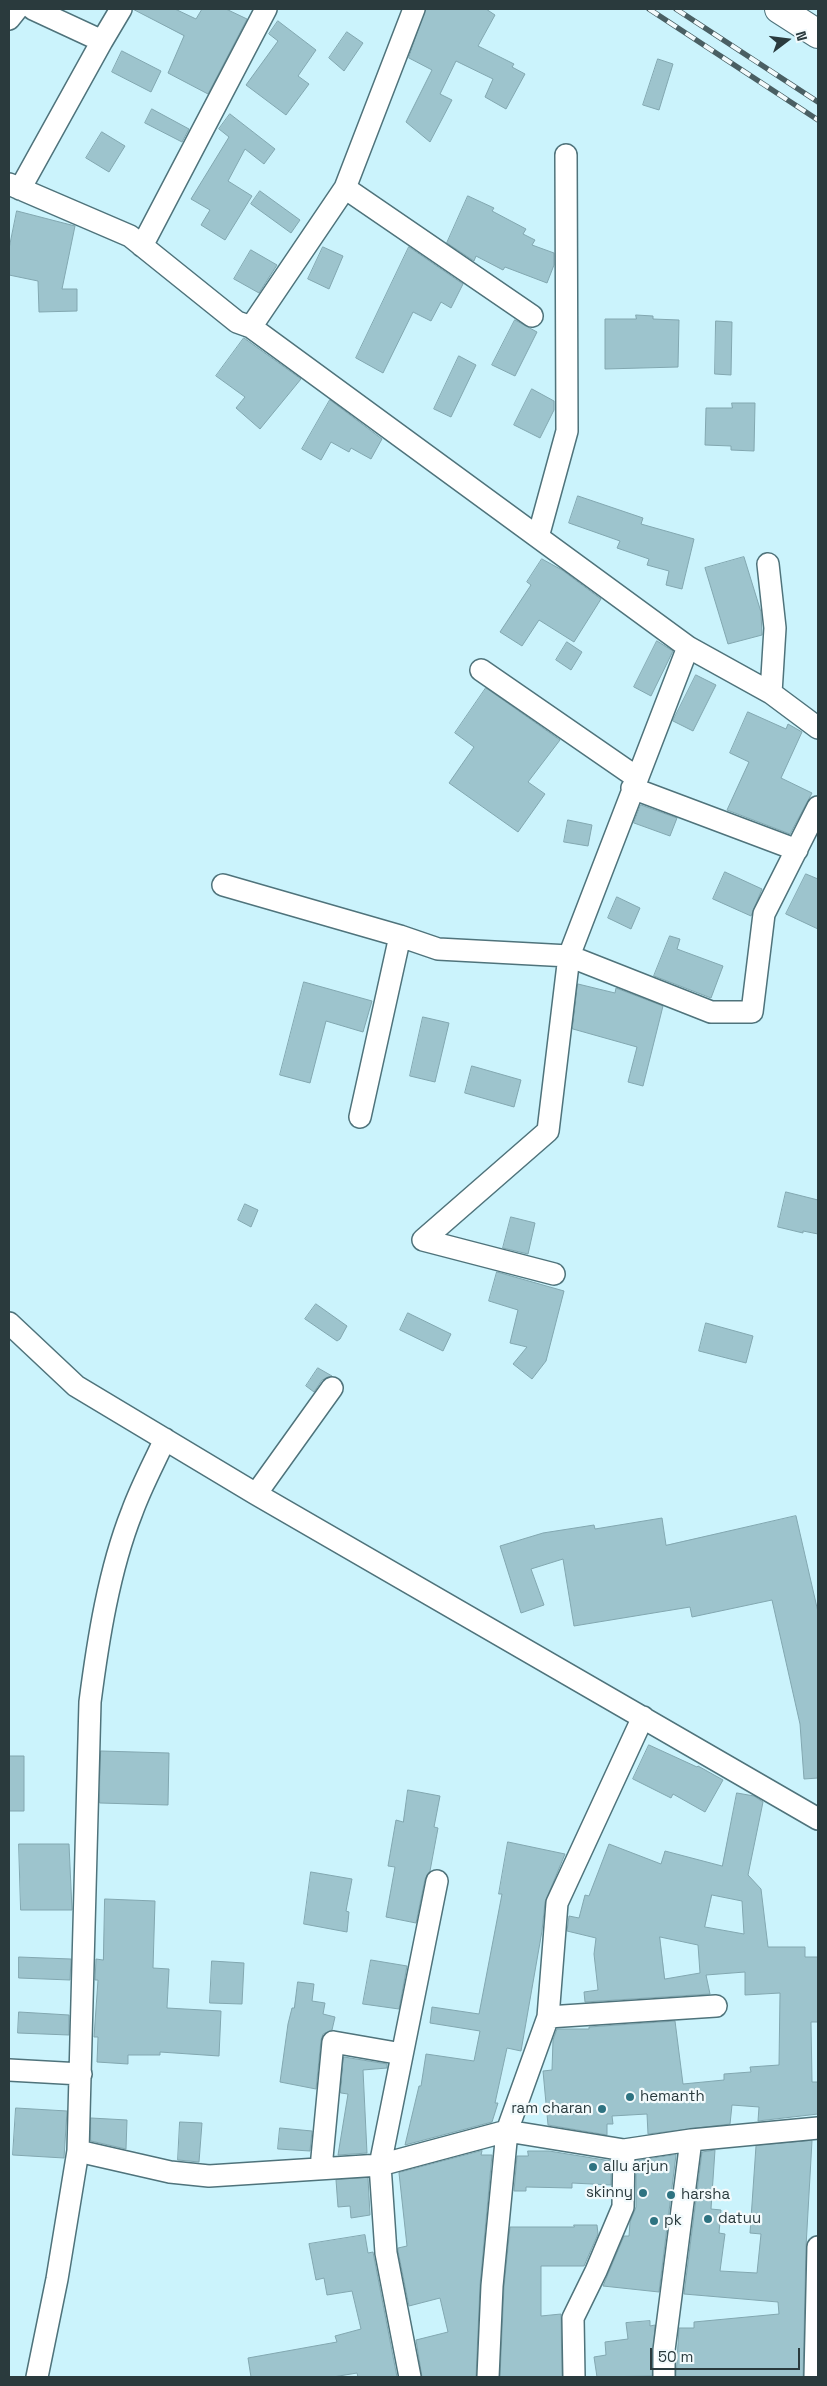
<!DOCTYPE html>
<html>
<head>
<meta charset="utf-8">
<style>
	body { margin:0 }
	#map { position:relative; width:827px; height:2386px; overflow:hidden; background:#cbf3fc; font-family:"Space Grotesk",sans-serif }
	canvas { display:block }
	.frame { position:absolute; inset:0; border:10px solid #2a3a3d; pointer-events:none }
	.north { position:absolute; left:762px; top:15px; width:50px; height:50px; -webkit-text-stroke:4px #f2fafc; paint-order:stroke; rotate:75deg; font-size:14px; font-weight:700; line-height:20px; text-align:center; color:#2a3a3d }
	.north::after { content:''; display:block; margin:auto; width:18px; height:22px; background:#2a3a3d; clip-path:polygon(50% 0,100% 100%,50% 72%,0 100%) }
	.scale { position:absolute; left:650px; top:2348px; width:150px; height:22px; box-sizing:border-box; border:2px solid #2a3a3d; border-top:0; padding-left:6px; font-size:15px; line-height:18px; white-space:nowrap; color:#2a3a3d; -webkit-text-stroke:4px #f2fafc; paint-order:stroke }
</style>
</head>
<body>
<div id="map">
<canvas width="827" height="2386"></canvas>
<div class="frame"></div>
<div class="north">N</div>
<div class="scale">50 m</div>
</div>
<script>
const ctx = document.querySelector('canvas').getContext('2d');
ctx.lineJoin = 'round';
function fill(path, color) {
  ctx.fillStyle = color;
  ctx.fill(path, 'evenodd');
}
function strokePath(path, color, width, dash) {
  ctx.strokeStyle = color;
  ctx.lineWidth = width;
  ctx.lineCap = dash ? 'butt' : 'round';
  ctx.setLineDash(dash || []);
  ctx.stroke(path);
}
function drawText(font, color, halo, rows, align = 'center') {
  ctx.font = font + ' "Space Grotesk",sans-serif';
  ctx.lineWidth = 4.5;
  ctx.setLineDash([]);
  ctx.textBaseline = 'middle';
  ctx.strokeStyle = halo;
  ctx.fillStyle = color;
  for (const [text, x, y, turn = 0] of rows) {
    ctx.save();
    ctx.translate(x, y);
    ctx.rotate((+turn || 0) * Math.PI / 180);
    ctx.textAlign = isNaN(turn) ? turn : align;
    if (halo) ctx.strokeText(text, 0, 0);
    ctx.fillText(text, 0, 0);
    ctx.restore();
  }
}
const building = new Path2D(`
	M133 9H175L196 19 202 9H226L247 19 208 94 168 73 184 36Z
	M426 9H486L495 15 478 46 514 64 512 67 525 74 506 109 485 97 493 79 456 61 440 94 452 100 430 142 406 122 432 70 409 58Z
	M278 21 316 50 298 76 309 84 286 115 246 85 278 41 269 34Z
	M347 32 363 43 344 71 329 58Z
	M122 51 161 71 151 92 112 72Z
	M658 59 673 64 659 110 643 105Z
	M152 109 189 129 182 142 145 123Z
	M230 114 275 149 264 164 245 149 228 181 252 196 225 240 201 225 210 210 191 199 229 137 219 129Z
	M102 132 125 146 109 172 86 158Z
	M260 191 300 220 291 233 251 204Z
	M468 196 494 208 492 211 526 229 523 234 535 240 532 245 554 253V265L547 283 505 267 503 270 476 256 474 261 447 243Z
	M17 211 75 226 62 289H77V311L39 312 38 281 9 275V249Z
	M323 247 343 256 329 289 308 279Z
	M409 247 463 284 451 308 441 302 431 321 413 312 383 373 356 358Z
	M251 250 277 265 259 293 234 279Z
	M636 315 653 316V319L679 320 678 367 605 369V319H636Z
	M515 320 537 332 515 376 492 365Z
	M716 321 732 322 731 375 715 374Z
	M244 338 301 379 260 429 236 408 245 397 216 376Z
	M459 356 476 365 451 417 434 409Z
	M532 389 554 401V410L540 438 514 425Z
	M330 400 382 439 371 459 351 448 349 452 331 442 321 460 302 449Z
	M732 403H755L754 451 731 450V446L705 445 706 408H732Z
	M578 496 643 518 641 524 694 539 682 589 666 585 669 571 647 565 649 559 617 548 620 541 569 523Z
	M744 557 761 612 762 635 728 644 705 568Z
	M542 559 562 570 601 599 574 642 539 620 522 646 500 632 531 585 527 582Z
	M657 641 673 651 651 696 634 687Z
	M567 642 582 652 571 670 556 660Z
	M696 675 716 685 693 731 673 721Z
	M486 688 560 740 528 782 545 794 518 832 449 783 474 747 455 733Z
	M748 712 786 729 788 724 802 732 781 778 812 793 790 834 727 810 749 762 730 753Z
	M641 805 677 818 670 836 634 823Z
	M568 820 592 825 588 846 564 842Z
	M725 872 762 889 751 916 713 899Z
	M806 874 818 879V929L786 914Z
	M617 897 640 908 631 929 608 918Z
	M670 936 680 939 677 949 723 966 711 998 654 976Z
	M304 982 372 1001 363 1032 326 1021 310 1083 280 1075Z
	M578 984 615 993 616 988 663 1006 643 1086 628 1082 637 1047 573 1029Z
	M423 1017 449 1023 435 1082 410 1076Z
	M472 1066 521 1080 514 1107 465 1093Z
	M786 1192 818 1200V1234L803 1231V1233L778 1227Z
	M245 1204 258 1210 251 1227 238 1220Z
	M511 1217 535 1223 528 1254 503 1248Z
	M497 1272 564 1291 546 1361 532 1379 513 1364 527 1347 510 1343 518 1310 489 1301Z
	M316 1304 347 1326 340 1339 337 1341 305 1319Z
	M408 1313 451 1334 443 1351 400 1330Z
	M706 1323 753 1336 746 1363 699 1351Z
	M318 1368 332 1376 322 1380 314 1392 306 1386Z
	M796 1516 818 1612V1778L804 1779 800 1724 772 1600 692 1617 690 1607 574 1626 563 1559 531 1569 544 1605 521 1613 500 1546 543 1533 594 1525 595 1529 662 1518 666 1545Z
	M649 1745 697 1767 698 1766 723 1780 705 1812 673 1794 671 1798 633 1779Z
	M101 1751 169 1753 168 1805 100 1803Z
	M9 1756H24V1811H9Z
	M408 1790 440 1796 434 1827 438 1828 430 1871 425 1879 416 1923 386 1917 395 1867 388 1866 396 1820 403 1822Z
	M737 1793 754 1796 763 1802 748 1875 761 1889 768 1947H805V1957H818V2022H811L812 2082H818V2114L758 2121 759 2107 732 2105 730 2124 648 2134 647 2114 612 2116 613 2124H607V2135L548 2125 543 2071 552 2070 553 2040 557 2029H589V2027L675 2021 683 2084 724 2080V2074L751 2072 750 2067 779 2065 780 1993 745 1995V1972L706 1975 710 1994 585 2002 584 1992 598 1990 594 1954 596 1938 567 1931 569 1916 579 1918 585 1895 589 1896 609 1844 661 1864 665 1851 722 1866ZM712 1895 742 1901 744 1934 705 1927ZM660 1937 698 1945 700 1973 665 1979Z
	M508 1842 565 1854 545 1902 542 1931 521 2051 507 2048 495 2103H498L492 2122 405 2145 419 2086H421L426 2054 474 2061 480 2031 430 2023 432 2007 479 2014 502 1894H499Z
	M19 1844H69L72 1910H21Z
	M311 1872 352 1879 346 1911 349 1912 347 1932 304 1924Z
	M105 1899 155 1901 153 1968 169 1969 167 2008 221 2011 219 2056 160 2052V2055H128V2064L97 2062 98 2037H94L98 1980H95L96 1959 103 1960Z
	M19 1957 71 1959 70 1980 19 1978Z
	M371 1960 407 1966 399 2009 363 2004Z
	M212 1961 244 1963 242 2004 210 2003Z
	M298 1982 314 1984 312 2001 325 2003 323 2014 335 2017 332 2030 323 2034 321 2040 316 2089 280 2082 288 2024 292 2008H294Z
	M19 2012 69 2015V2035L18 2033Z
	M344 2057 387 2064V2068L363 2070 367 2153 338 2155 348 2094 341 2093Z
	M16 2108 67 2111 64 2158 13 2155Z
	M91 2118 127 2120 126 2149 91 2141Z
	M180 2122 202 2123 199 2162 178 2160Z
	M280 2128 312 2131 310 2151 278 2149Z
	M812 2141 806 2247 803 2377H676L679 2328H694V2322L779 2314 778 2302 684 2294 702 2152 715 2150 711 2209 721 2210 719 2233 725 2234 720 2271 757 2273 761 2234 750 2233 756 2146Z
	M482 2151 481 2155H492L480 2285 476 2377H422L416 2340 448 2332 440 2298 409 2306 398 2251V2248L407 2246 399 2173Z
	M528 2151H549L611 2161V2185L572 2183V2188L526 2187V2191H514L517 2156H528Z
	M676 2155 659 2292 603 2286 624 2236H629L630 2222 636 2207V2161Z
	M368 2178 370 2215 351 2218 350 2206 338 2207 336 2180Z
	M574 2225H597L598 2234 584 2266H541V2316L561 2314 562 2377H500L504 2287 510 2227H574Z
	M365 2235 368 2253 373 2252 397 2377H358L357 2373 333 2377H251L248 2358 337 2342 335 2336 361 2329 352 2291 327 2295 324 2278 316 2280 309 2244Z
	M650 2321V2326L655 2325 652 2376 597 2377 594 2357 606 2355 605 2342 628 2339 626 2323Z`);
fill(building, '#9dc4cd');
strokePath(building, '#82a7b0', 1);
const minor = new Path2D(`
	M33 9 102 41 121 9
	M9 19 17 9
	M9 184 130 236 237 322 251 327 688 647 771 693 818 728
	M345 188 532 316
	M20 189 102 41
	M142 246 266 9
	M251 327 345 188 414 9
	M538 537 567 431 566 155
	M768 564 775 628 771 693
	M481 670 636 777
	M632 788 797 850
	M223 885 400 936 438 949 569 956 688 647
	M360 1117 400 936
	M554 1274 423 1240 548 1131 569 956 711 1012H752L764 914 818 807
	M9 1323 76 1386 256 1494 818 1819
	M256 1494 332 1388
	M548 2017 716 2006
	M9 2070 81 2074
	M78 2151 170 2172 209 2176 380 2165 507 2131 624 2150 691 2140 818 2128
	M321 2168 333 2042 402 2054
	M37 2377 57 2279 78 2151 90 1702C98 1640 109 1570 132 1512 141 1487 154 1463 165 1439
	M410 2377 386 2253 380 2165 437 1881
	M488 2377 492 2286 507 2131 548 2017 557 1903 643 1717
	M574 2377 573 2318 596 2271 623 2207 624 2150
	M664 2377V2350L691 2140
	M815 2377 818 2247`);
const tertiary = new Path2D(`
	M779 9 818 34`);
strokePath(minor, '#4f737b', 24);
strokePath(tertiary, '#4f737b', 30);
strokePath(minor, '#fff', 21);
strokePath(tertiary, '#fff', 28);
const rail = new Path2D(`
	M649 9 818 120
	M676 9 818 102`);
strokePath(rail, '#4a5f63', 5.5);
strokePath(rail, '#f2fafc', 4, [11]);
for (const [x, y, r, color] of [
	[630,2097,5,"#2e7381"],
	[602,2109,5,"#2e7381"],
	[593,2167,5,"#2e7381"],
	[643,2193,5,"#2e7381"],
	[671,2195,5,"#2e7381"],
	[708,2219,5,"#2e7381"],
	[654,2221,5,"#2e7381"]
]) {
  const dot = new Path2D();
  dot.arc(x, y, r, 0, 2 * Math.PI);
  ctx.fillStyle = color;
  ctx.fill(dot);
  strokePath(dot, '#f2fafc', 2);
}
drawText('15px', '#2a3a3d', '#f2fafc', [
	["hemanth",640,2097],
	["ram charan",592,2109,"right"],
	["allu arjun",603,2167],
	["skinny",633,2193,"right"],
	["harsha",681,2195],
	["datuu",718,2219],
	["pk",664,2221]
], 'left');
</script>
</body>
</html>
